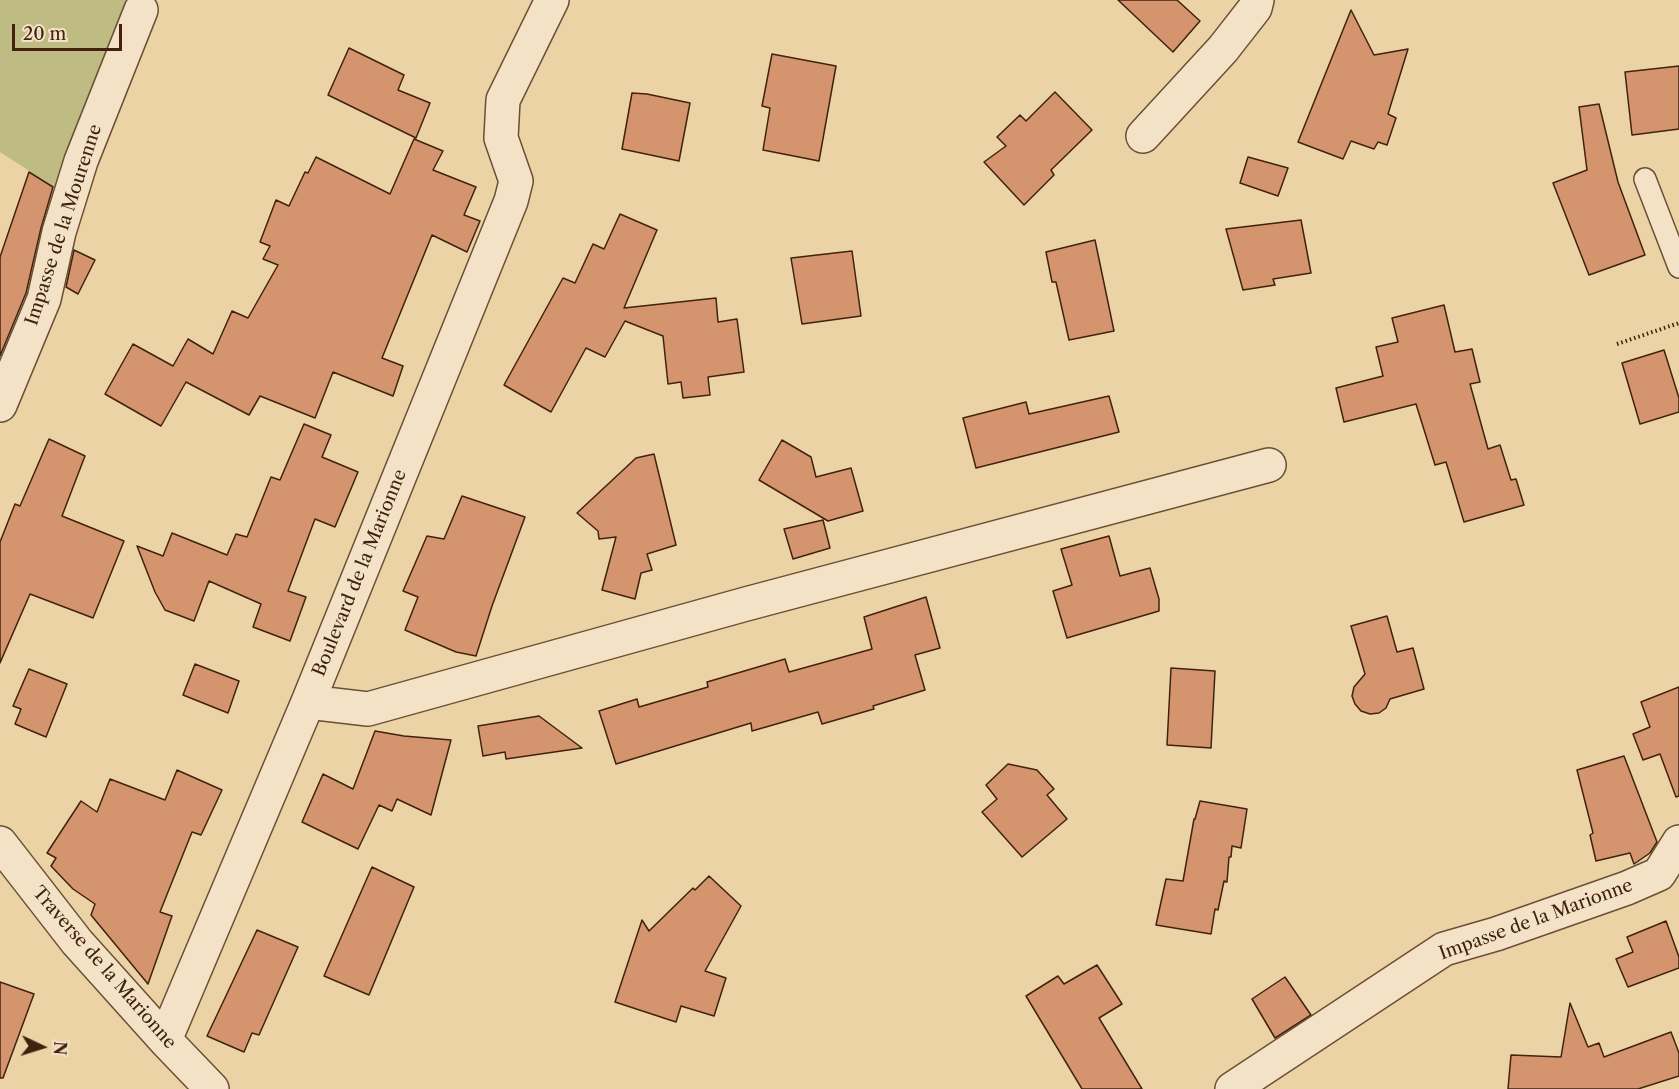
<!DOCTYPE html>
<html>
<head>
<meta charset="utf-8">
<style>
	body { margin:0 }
	#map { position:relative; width:1679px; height:1089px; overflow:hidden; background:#ecd3a6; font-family:"Libre Caslon Text",serif }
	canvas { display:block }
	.north { position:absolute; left:12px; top:1017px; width:60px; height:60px; -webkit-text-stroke:4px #f3e2c5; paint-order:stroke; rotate:94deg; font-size:16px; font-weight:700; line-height:24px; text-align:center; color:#40220f }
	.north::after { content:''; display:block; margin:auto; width:21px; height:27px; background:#40220f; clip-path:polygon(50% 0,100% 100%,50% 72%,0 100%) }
	.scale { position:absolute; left:12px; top:24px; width:110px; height:27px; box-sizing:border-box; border:3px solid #40220f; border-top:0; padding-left:8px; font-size:18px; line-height:21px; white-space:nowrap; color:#40220f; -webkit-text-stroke:4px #f3e2c5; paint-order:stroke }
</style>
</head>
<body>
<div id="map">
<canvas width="1679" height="1089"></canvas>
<div class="north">N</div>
<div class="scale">20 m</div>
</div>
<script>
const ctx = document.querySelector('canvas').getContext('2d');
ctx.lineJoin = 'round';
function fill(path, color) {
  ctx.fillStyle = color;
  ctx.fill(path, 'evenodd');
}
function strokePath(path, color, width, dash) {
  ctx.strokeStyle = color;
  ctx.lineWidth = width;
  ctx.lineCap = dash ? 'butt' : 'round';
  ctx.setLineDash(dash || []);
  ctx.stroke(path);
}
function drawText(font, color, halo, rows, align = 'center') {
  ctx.font = font + ' "Libre Caslon Text",serif';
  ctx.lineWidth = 4.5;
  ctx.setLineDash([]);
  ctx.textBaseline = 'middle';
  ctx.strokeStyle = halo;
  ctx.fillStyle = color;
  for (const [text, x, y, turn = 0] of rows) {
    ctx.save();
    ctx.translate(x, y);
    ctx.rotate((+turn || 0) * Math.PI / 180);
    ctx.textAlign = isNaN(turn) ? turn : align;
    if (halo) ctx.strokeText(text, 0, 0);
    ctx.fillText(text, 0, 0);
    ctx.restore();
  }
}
fill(new Path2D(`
	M0 0H136L62 192 0 152Z`), '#bebb83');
const building = new Path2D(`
	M1118 0H1177L1200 21 1173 52Z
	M1351 10 1374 55 1408 49 1388 114 1396 118 1387 145 1378 142 1374 149 1351 141 1343 159 1298 142Z
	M349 48 404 75 398 90 430 103 416 138 328 95Z
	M772 54 836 66 819 161 763 150 770 108 762 106Z
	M1679 66V129L1632 135 1625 72Z
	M1055 92 1092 130 1051 170 1054 175 1024 205 984 162 1006 146 997 137 1020 115 1026 121Z
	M632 93 647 94 690 103 679 161 622 149Z
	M1599 104 1618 182 1645 255 1589 275 1553 183 1587 170 1579 107Z
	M414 139 443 151 433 170 476 187 464 215 480 221 467 252 432 235 382 358 403 366 393 396 333 372 315 418 260 396 249 415 186 382 161 426 105 394 133 344 173 366 188 339 213 354 232 311 248 318 278 265 263 259 270 246 260 242 276 200 289 206 305 172 308 173 316 157 390 194Z
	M1248 157 1288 168 1278 196 1240 183Z
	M29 172 53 187 41 228 26 293 0 356V257Z
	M620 214 657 230 624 308 716 298 718 322 737 319 744 372 708 377 710 395 683 398 681 382 668 384 663 336 625 321 605 357 586 348 551 412 504 385 563 278 575 283 593 244 604 249Z
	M1301 220 1311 273 1273 279 1275 285 1243 290 1226 229Z
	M1095 240 1114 331 1069 340 1056 282H1052L1046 252Z
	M74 250 95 260 78 294 66 287Z
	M852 251 861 316 802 324 791 258Z
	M1444 305 1455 352 1472 349 1480 382 1470 384 1488 449 1500 445 1511 480 1516 479 1524 505 1464 522 1446 462 1435 465 1416 404 1344 422 1336 388 1383 376 1376 347 1398 342 1392 318Z
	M1664 350 1679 398V412L1640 424 1622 363Z
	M1109 396 1119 432 976 468 963 418 1026 402 1029 414Z
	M304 424 331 435 322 457 358 472 335 527 315 519 288 591 306 597 290 641 253 627 261 604 209 581 194 621 165 610 155 592 137 546 163 556 172 533 227 555 236 534 247 537 271 477 280 480Z
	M49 439 85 456 62 516 124 541 93 618 30 594 0 663V542L15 504 20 506Z
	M782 440 811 457 816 477 851 468 863 511 828 521 759 480Z
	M654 454 676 545 647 554 652 570 641 573 635 599 602 590 616 537 599 539 598 531 577 513 636 458Z
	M462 496 525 517 492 606 476 656 456 652 405 630 418 597 403 591 414 566 427 536 444 539Z
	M823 520 830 548 793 559 784 529Z
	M1109 536 1120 576 1150 568 1159 599V611L1067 638 1053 591 1072 585 1061 549Z
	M926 597 940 648 915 655 925 690 873 706 874 709 822 724 818 712 752 731 751 723 616 764 599 711 637 699 639 707 708 687 707 682 785 659 789 672 872 649 864 617Z
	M1387 616 1397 652 1413 648 1424 689 1390 699 1386 708 1379 713 1370 714 1361 711 1355 704 1352 696 1354 687 1365 674 1351 626Z
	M195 664 239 681 228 713 183 695Z
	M1171 668 1215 671 1211 748 1167 745Z
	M29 669 67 684 46 737 15 724 21 709 13 706Z
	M1679 687V796L1676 797 1660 754 1643 760 1633 734 1650 727 1641 702Z
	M539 716 582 748 506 759 505 752 483 756 478 726Z
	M375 731 404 736 451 740 431 815 397 799 392 811 379 805 358 849 302 822 323 774 353 789Z
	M1624 756 1657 842 1650 853 1634 864 1630 853 1596 861 1590 835 1593 833 1577 770Z
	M1008 764 1037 770 1054 789 1047 795 1067 819 1022 857 982 812 997 799 986 785Z
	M177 770 222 790 201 835 192 832 160 912 172 916 148 984 91 915 95 904 73 889 51 866 56 858 47 853 81 801 97 812 110 779 165 800Z
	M1200 801 1247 809 1241 848 1232 846 1231 857H1229L1227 882 1224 881 1218 910 1215 909 1211 934 1156 925 1166 879 1183 881 1194 819H1195Z
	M372 867 414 887 369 995 324 976Z
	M709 876 741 906 705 971 726 978 714 1016 681 1006 676 1022 615 1002 642 920 649 931 693 888 695 890Z
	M1666 921 1679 957V968L1628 987 1616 959 1633 952 1627 937Z
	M257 930 298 947 259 1035 252 1033 244 1052 207 1036Z
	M1097 965 1122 1004 1099 1018 1142 1089H1082L1026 996 1058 976 1064 984Z
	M1285 977 1311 1015 1275 1038 1252 999Z
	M0 982 34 994 3 1078H0Z
	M1570 1003 1588 1047 1599 1043 1604 1057 1671 1032 1679 1053V1076L1638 1089H1508L1511 1055 1561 1057Z`);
fill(building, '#d4946e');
strokePath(building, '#40220f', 1.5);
const service = new Path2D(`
	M1645 179 1679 267`);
const minor = new Path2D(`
	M1143 136 1223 49 1255 8 1257 0
	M0 405 44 299 59 232 81 161 141 10
	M308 702 368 709 746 604 1269 465
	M0 843 77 942 165 1040 212 1089
	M165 1040 308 702 511 201 516 181 501 138 503 100 552 0
	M1232 1089 1444 949 1496 934 1627 888 1659 874 1679 842`);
strokePath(service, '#6b4e35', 24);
strokePath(minor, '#6b4e35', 36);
strokePath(new Path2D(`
	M1617 344 1679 323`), '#40220f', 4, [1.5, 3]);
strokePath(service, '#f3e2c5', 21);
strokePath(minor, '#f3e2c5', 33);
drawText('18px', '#40220f', '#f3e2c5', [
	["Impasse de la Mourenne",64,225,-72],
	["Boulevard de la Marionne",360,573,-68],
	["Impasse de la Marionne",1536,920,-20],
	["Traverse de la Marionne",104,968,49]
]);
</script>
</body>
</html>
